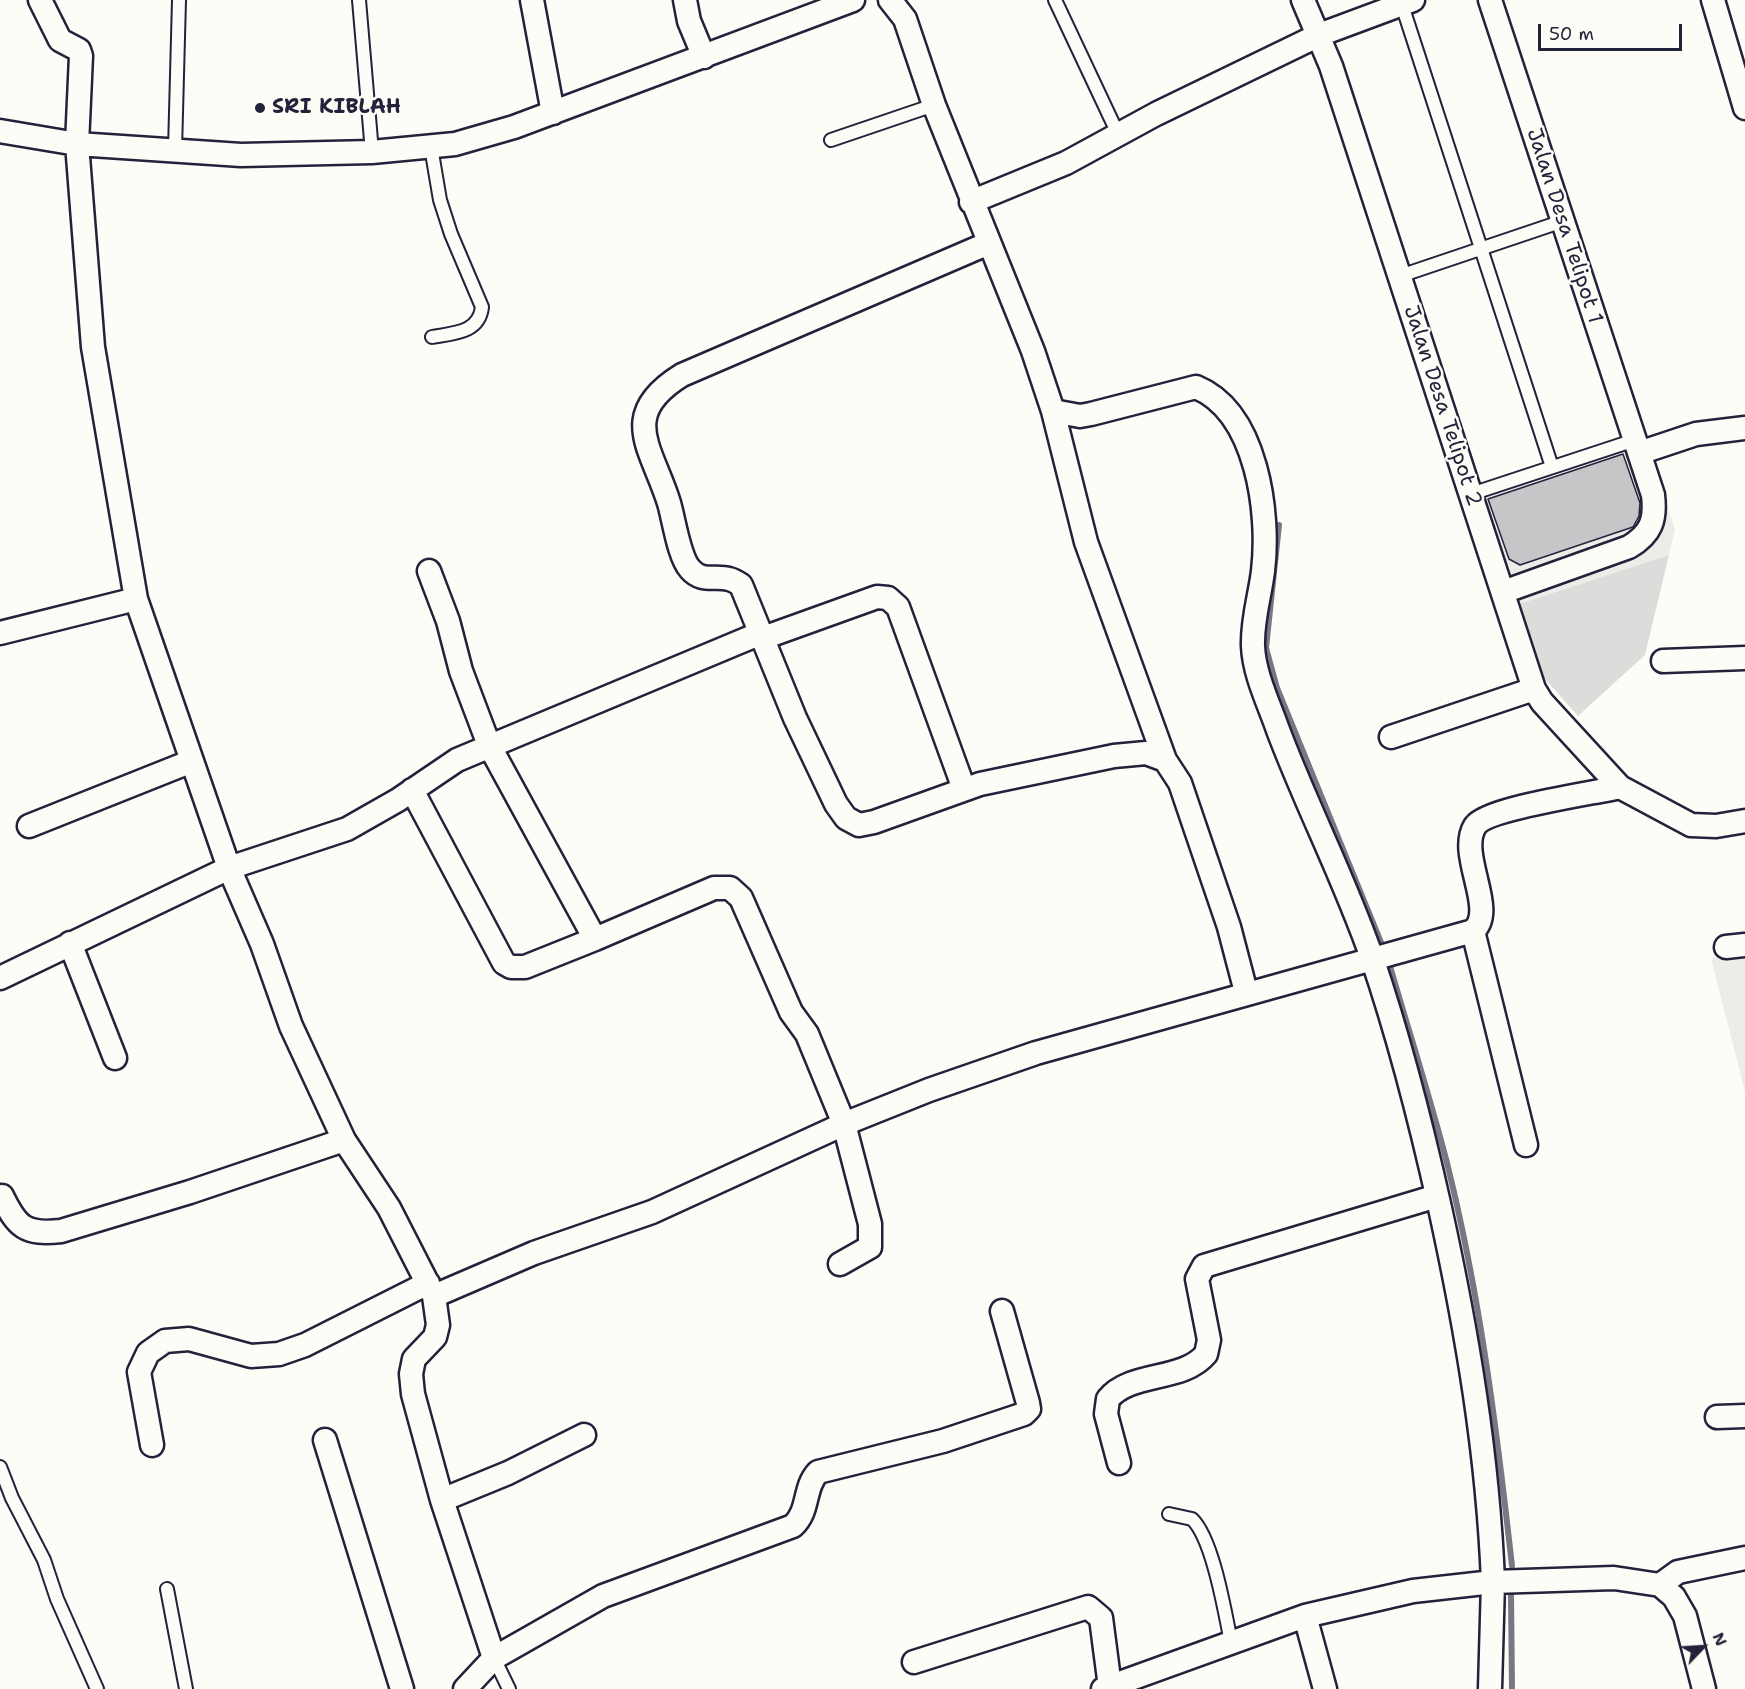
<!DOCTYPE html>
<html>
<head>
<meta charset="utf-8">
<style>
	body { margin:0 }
	#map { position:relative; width:1745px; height:1689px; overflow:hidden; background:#fdfcf7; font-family:"Shantell Sans",sans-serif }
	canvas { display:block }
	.north { position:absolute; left:1673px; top:1617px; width:60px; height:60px; -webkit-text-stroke:4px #fdfcf7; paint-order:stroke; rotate:65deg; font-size:16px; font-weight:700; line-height:24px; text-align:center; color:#22223b }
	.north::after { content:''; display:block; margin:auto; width:21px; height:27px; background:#22223b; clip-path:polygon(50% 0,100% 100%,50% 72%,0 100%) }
	.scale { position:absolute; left:1538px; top:24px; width:144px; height:27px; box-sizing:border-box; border:3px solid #22223b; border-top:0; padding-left:8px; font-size:18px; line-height:21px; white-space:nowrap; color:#22223b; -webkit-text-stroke:4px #fdfcf7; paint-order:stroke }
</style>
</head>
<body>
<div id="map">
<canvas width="1745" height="1689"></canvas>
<div class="north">N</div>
<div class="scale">50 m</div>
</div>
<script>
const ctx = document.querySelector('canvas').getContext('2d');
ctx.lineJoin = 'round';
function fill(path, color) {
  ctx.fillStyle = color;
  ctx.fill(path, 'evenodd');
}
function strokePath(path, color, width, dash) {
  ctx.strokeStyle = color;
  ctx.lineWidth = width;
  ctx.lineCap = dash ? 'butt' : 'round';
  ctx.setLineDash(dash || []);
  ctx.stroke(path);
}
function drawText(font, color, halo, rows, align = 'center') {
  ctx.font = font + ' "Shantell Sans",sans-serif';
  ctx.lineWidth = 5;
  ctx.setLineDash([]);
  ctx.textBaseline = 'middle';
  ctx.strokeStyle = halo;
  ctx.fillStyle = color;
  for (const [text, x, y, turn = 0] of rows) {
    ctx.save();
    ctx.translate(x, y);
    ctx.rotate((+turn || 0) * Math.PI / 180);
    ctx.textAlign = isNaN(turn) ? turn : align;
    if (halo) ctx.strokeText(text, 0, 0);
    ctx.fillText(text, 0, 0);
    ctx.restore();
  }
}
fill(new Path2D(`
	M1642 431 1675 529 1669 555 1516 605 1477 485Z
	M1745 954V1092L1711 958Z`), '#ecece9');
fill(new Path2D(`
	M1669 555 1645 655 1578 716 1538 671 1516 605Z`), '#dddcdb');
strokePath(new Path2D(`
	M1279 525 1266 648 1277 688 1382 945
	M1390 966C1409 1032 1430 1097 1447 1163 1480 1295 1497 1431 1512 1566
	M1511 1594 1512 1689`), '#787885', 6);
const building = new Path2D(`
	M1623 454 1640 503 1639 516 1633 527 1520 565 1509 559 1488 499Z`);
fill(building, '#c6c6c8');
strokePath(building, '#22223b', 1.5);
const lane = new Path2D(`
	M359 0 372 152
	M1055 0 1118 134
	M1402 5 1552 467
	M831 140 934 105
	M431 147 440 200 451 234 482 307C479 333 454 333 432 337
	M175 150 179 0
	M1400 276 1563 221
	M1471 494 1635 440
	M0 1467 12 1498 44 1560 57 1599 97 1689
	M1169 1514 1192 1519C1213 1539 1225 1613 1231 1642
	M167 1589 186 1689
	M494 1658 509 1689`);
const street = new Path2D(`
	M40 0 60 40 79 50 81 56 77 144 241 155 372 152 455 144 514 127 853 0
	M532 0 553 113
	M685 0 689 21 704 57
	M890 0 905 19 934 105 1033 351 1053 411 1086 542 1165 760
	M1303 0 1331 66 1534 689 1542 702 1620 787 1691 825 1716 826 1745 821
	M1490 0 1653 495C1656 520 1651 534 1629 547L1503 592
	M1713 0 1745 108
	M0 131 77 144 93 347 136 599 229 868 347 829 398 800 457 760 761 633
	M971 202 1066 163 1156 114 1319 35 1413 0
	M989 243 682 375C617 415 652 448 669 503 674 520 679 557 690 569 702 583 715 575 729 579 733 580 738 583 741 585L795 718 836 804 846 818 859 825 874 822 980 784 1114 756 1146 753 1165 760 1180 783 1229 927 1246 992
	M1053 411 1080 416 1091 414 1196 387C1257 412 1270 513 1263 571 1260 596 1252 620 1253 646 1254 674 1269 704 1278 730 1307 807 1345 880 1372 958 1400 1040 1421 1123 1440 1208 1467 1331 1488 1455 1493 1582L1413 1591 1305 1616 1103 1689
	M1639 453 1696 434 1745 428
	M429 571 448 621 461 671 489 745 595 939 714 888H730L741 898 791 1012 807 1034 844 1124 870 1224V1247L840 1264
	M0 633 136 599
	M763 638 877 597 888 598 898 607 964 789
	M1663 661 1745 658
	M1391 737 1534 689
	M412 790 504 963 511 967H525L595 939
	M29 826 192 761
	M1473 931 1526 1145
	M70 943 115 1058
	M1726 947 1745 945
	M0 978 229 868 262 944 291 1026 344 1140 389 1208 434 1296 438 1325 435 1337 414 1359 411 1374 413 1394 442 1500 494 1658 465 1689
	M2 1196C17 1227 25 1235 61 1231L190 1192 344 1140
	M434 1296 534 1253 652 1212 844 1124 929 1090 1036 1053 1473 931C1498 910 1457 855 1475 826 1487 808 1595 793 1620 787
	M1717 1417 1745 1416
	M325 1440 402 1689
	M152 1445 139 1372 148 1353 165 1341 189 1339 251 1356 279 1354 305 1345 428 1283
	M1119 1463 1106 1414 1108 1399C1131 1371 1183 1382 1206 1354L1209 1340 1197 1279 1204 1266 1437 1196
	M442 1500 508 1473 584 1435
	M1660 1585 1678 1572 1745 1558
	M1305 1616 1325 1689
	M494 1658 603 1596 793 1526C810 1510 803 1488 818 1472L943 1441 1024 1414 1029 1409 1028 1403 1002 1311
	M914 1662 1088 1607 1101 1618 1110 1687
	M1490 1689 1493 1582 1614 1578 1660 1585 1674 1597 1685 1616 1704 1689`);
strokePath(lane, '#22223b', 16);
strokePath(street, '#22223b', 27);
strokePath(lane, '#fdfcf7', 12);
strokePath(street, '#fdfcf7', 22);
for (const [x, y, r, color] of [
	[260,108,6,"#22223b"]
]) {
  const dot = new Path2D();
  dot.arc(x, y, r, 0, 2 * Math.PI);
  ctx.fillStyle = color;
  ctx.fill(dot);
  strokePath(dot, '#fdfcf7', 2);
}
drawText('bold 21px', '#22223b', '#fdfcf7', [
	["SRI KIBLAH",272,108]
], 'left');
drawText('21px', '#22223b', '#fdfcf7', [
	["Jalan Desa Telipot 1",1564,226,72],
	["Jalan Desa Telipot 2",1442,406,72]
]);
</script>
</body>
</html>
